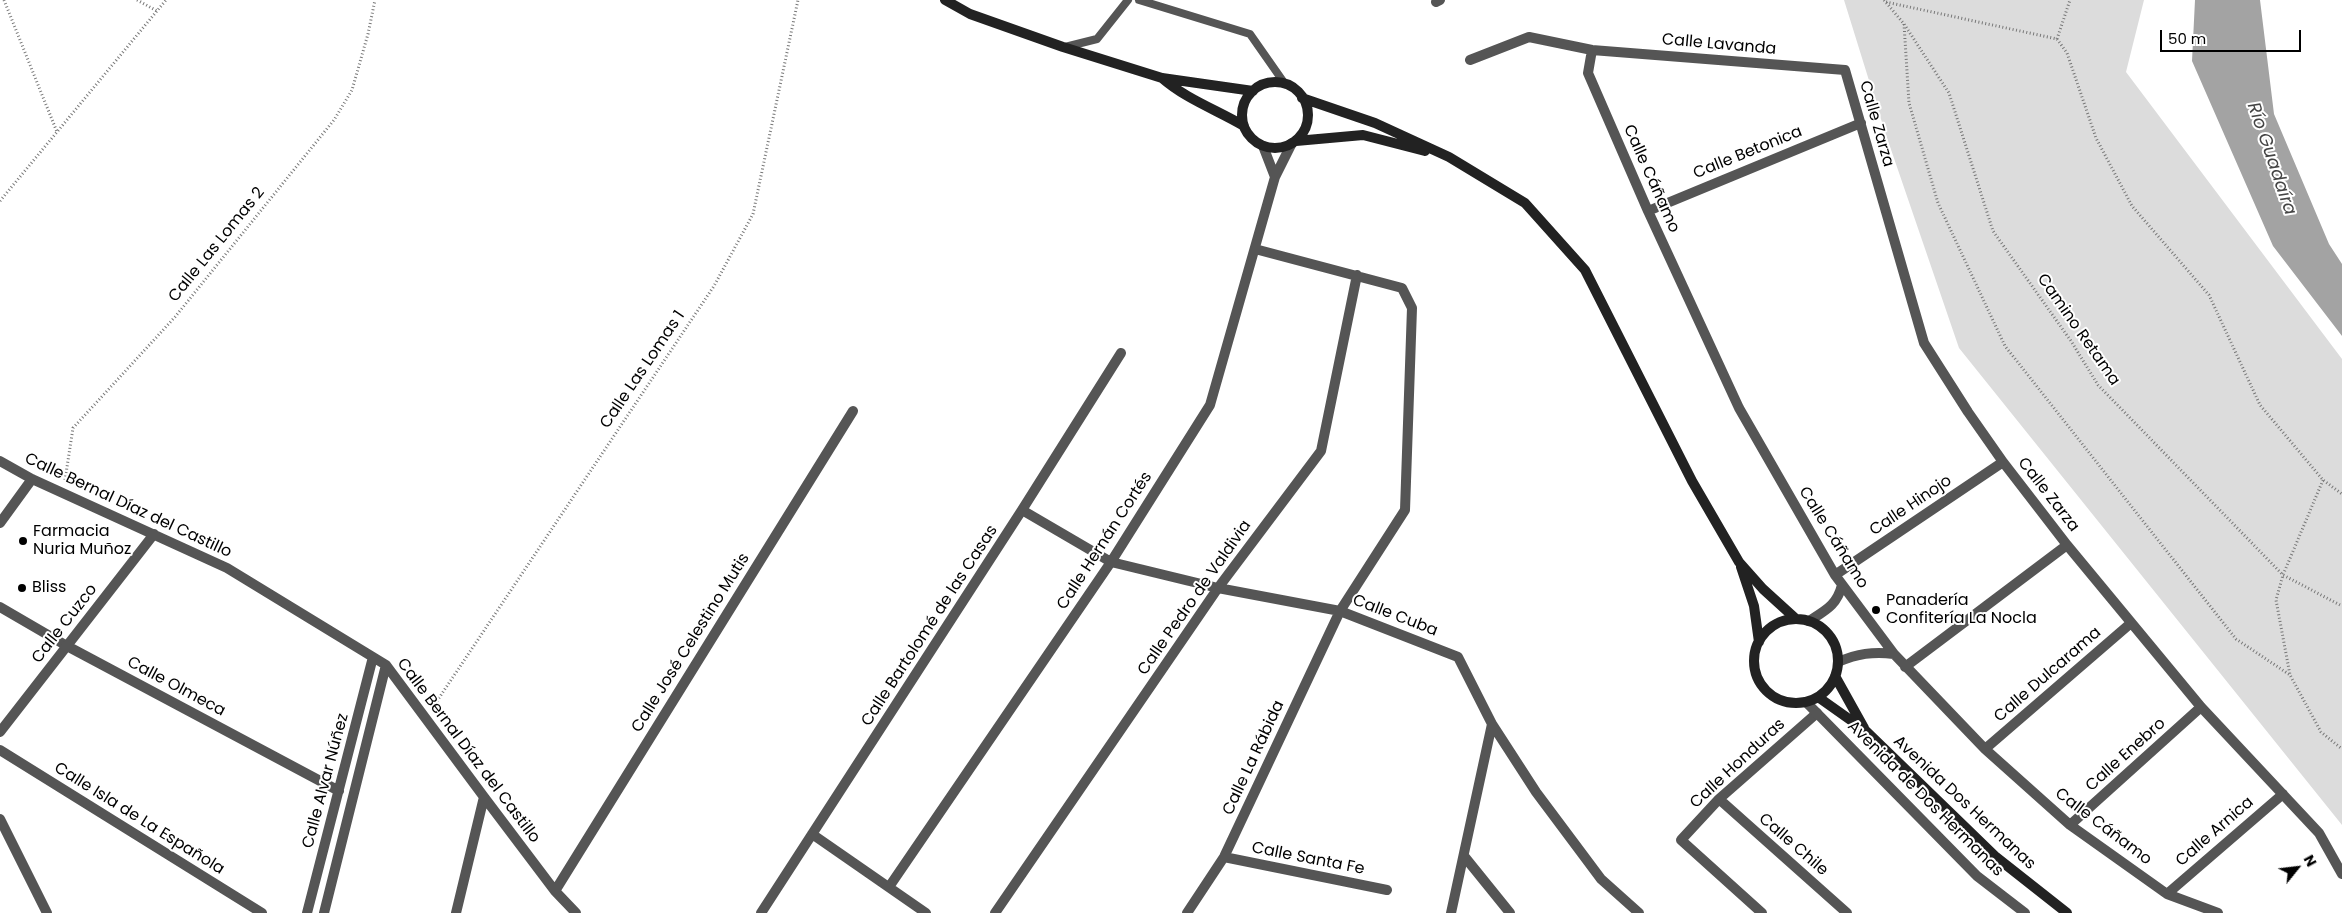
<!DOCTYPE html>
<html>
<head>
<meta charset="utf-8">
<style>
	body { margin:0 }
	#map { position:relative; width:2342px; height:913px; overflow:hidden; background:#fff; font-family:Poppins,sans-serif }
	canvas { display:block }
	.north { position:absolute; left:2272px; top:843px; width:50px; height:50px; -webkit-text-stroke:4px #fff; paint-order:stroke; rotate:61deg; font-size:14px; font-weight:700; line-height:20px; text-align:center; color:#000 }
	.north::after { content:''; display:block; margin:auto; width:18px; height:22px; background:#000; clip-path:polygon(50% 0,100% 100%,50% 72%,0 100%) }
	.scale { position:absolute; left:2160px; top:30px; width:141px; height:22px; box-sizing:border-box; border:2px solid #000; border-top:0; padding-left:6px; font-size:15px; line-height:18px; white-space:nowrap; color:#000; -webkit-text-stroke:4px #fff; paint-order:stroke }
</style>
</head>
<body>
<div id="map">
<canvas width="2342" height="913"></canvas>
<div class="north">N</div>
<div class="scale">50 m</div>
</div>
<script>
const ctx = document.querySelector('canvas').getContext('2d');
ctx.lineJoin = 'round';
function fill(path, color) {
  ctx.fillStyle = color;
  ctx.fill(path, 'evenodd');
}
function strokePath(path, color, width, dash) {
  ctx.strokeStyle = color;
  ctx.lineWidth = width;
  ctx.lineCap = dash ? 'butt' : 'round';
  ctx.setLineDash(dash || []);
  ctx.stroke(path);
}
function drawText(font, color, halo, rows, align = 'center') {
  ctx.font = font + ' Poppins,sans-serif';
  ctx.lineWidth = 4;
  ctx.setLineDash([]);
  ctx.textBaseline = 'middle';
  ctx.strokeStyle = halo;
  ctx.fillStyle = color;
  for (const [text, x, y, turn = 0] of rows) {
    ctx.save();
    ctx.translate(x, y);
    ctx.rotate((+turn || 0) * Math.PI / 180);
    ctx.textAlign = isNaN(turn) ? turn : align;
    if (halo) ctx.strokeText(text, 0, 0);
    ctx.fillText(text, 0, 0);
    ctx.restore();
  }
}
fill(new Path2D(`
	M1844 0H2144L2126 72 2342 359V825L1959 348 1885 132Z`), '#dcdcdc');
fill(new Path2D(`
	M2195 0H2260L2274 114 2329 244 2342 264V336L2273 246 2192 61Z`), '#a3a3a3');
strokePath(new Path2D(`
	M4 0 57 132
	M137 0 157 11
	M1884 0 1904 24 1949 93 1993 231 2071 341 2098 385 2283 575 2342 606
	M1886 2 2057 39 2067 53 2096 138 2132 206 2209 295 2260 405 2323 480 2342 494
	M1904 24 1909 103 1938 203 2005 346 2236 639 2290 675
	M2057 39 2070 0
	M0 201 166 0
	M65 480 73 428 175 317 334 120 352 90 368 34 375 0
	M2323 480 2283 575 2276 600 2290 675 2321 732 2342 749
	M433 707 714 286 753 214 798 0`), '#777', 3, [1, 2.5]);
strokePath(new Path2D(`
	M1139 0 1250 34 1285 84
	M1065 47 1097 39 1128 0`), '#555', 8);
strokePath(new Path2D(`
	M0 607 67 646
	M1719 799 1847 913
	M1762 913 1681 840 1719 799 1817 713`), '#555', 10);
strokePath(new Path2D(`
	M1436 2 1440 0
	M1592 50 1588 73 1648 211 1739 408 1835 575 1894 654 1985 749 2070 825 2167 894 2218 913
	M1470 60 1529 37 1592 50 1845 70 1924 343 1968 412 2003 462 2067 545 2201 707 2319 833 2342 874
	M1263 146 1275 177
	M1648 211 1861 123
	M0 461 32 479 227 568 386 665 484 797 555 891 576 913
	M1022 510 1111 562 1218 588 1340 611 1458 657 1492 724 1536 792 1601 879 1639 913
	M0 523 32 479
	M1835 575 2003 462
	M1809 621C1826 610 1837 605 1842 585
	M67 646 339 791
	M1838 662C1857 654 1873 651 1894 654
	M1905 667 2067 545
	M1806 702 1977 876 2025 913
	M0 732 154 534
	M1985 749 2131 623
	M0 750 262 913
	M0 819 47 913
	M2070 825 2201 707
	M812 834 926 913
	M1464 856 1510 913
	M1224 857 1387 890
	M889 887 1111 562 1210 405 1275 177 1292 143
	M555 891 853 411
	M2167 894 2283 794
	M307 913 373 657
	M324 913 386 665
	M456 913 484 797
	M761 913 1022 510 1121 353
	M995 913 1218 588 1321 451 1357 275
	M1187 913 1224 857 1340 611 1405 510 1412 308 1402 288 1255 249
	M1451 913 1492 724`), '#555', 10);
strokePath(new Path2D(`
	M945 0 970 14 1063 47 1162 78 1253 91
	M1162 78C1186 99 1217 110 1244 126
	M1242 115a33 33 0 1 1 66 0a33 33 0 1 1-66 0Z
	M1302 98 1375 123 1449 157 1525 203 1585 270 1692 481 1739 562 1763 589 1796 619
	M1296 141 1363 135 1425 151
	M1741 567 1754 606 1759 642
	M1754 661a42 42 0 1 1 84 0a42 42 0 1 1-84 0Z
	M1835 676 1864 728
	M1818 697 1866 731 1996 857 2067 913`), '#222', 10);
for (const [x, y, r, color] of [
	[23,541,5,"#000"],
	[22,588,5,"#000"],
	[1876,610,5,"#000"]
]) {
  const dot = new Path2D();
  dot.arc(x, y, r, 0, 2 * Math.PI);
  ctx.fillStyle = color;
  ctx.fill(dot);
  strokePath(dot, '#fff', 2);
}
drawText('16px', '#000', '#fff', [
	["Calle Lavanda",1719,45,5],
	["Calle Zarza",1876,124,74],
	["Calle Betonica",1748,153,-22],
	["Calle Cáñamo",1651,179,66],
	["Calle Las Lomas 2",217,245,-51],
	["Camino Retama",2078,330,55],
	["Calle Las Lomas 1",643,370,-56],
	["Calle Zarza",2048,495,52],
	["Calle Bernal Díaz del Castillo",128,506,25],
	["Calle Hinojo",1911,506,-34],
	["Calle Cáñamo",1833,538,58],
	["Calle Hernán Cortés",1105,541,-57],
	["Calle Pedro de Valdivia",1195,598,-55],
	["Calle Cuba",1395,616,21],
	["Calle Cuzco",65,624,-52],
	["Calle Bartolomé de las Casas",930,626,-57],
	["Calle José Celestino Mutis",691,643,-58],
	["Calle Dulcarama",2048,675,-41],
	["Calle Olmeca",176,687,28],
	["Calle Bernal Díaz del Castillo",468,751,53],
	["Calle Enebro",2126,755,-42],
	["Calle La Rábida",1254,758,-65],
	["Calle Honduras",1738,764,-43],
	["Calle Alvar Núñez",326,781,-75],
	["Avenida de Dos Hermanas",1925,799,45],
	["Avenida Dos Hermanas",1964,803,43],
	["Calle Isla de La Española",139,819,32],
	["Calle Cáñamo",2103,827,37],
	["Calle Arnica",2215,832,-41],
	["Calle Chile",1793,845,41],
	["Calle Santa Fe",1308,859,11]
]);
drawText('16px', '#000', '#fff', [
	["Farmacia",33,532],
	["Nuria Muñoz",33,550],
	["Bliss",32,588],
	["Panadería",1886,601],
	["Confitería La Nocla",1886,619]
], 'left');
drawText('italic 18px', '#444', '#fff', [
	["Río Guadaíra",2271,159,71]
]);
</script>
</body>
</html>
